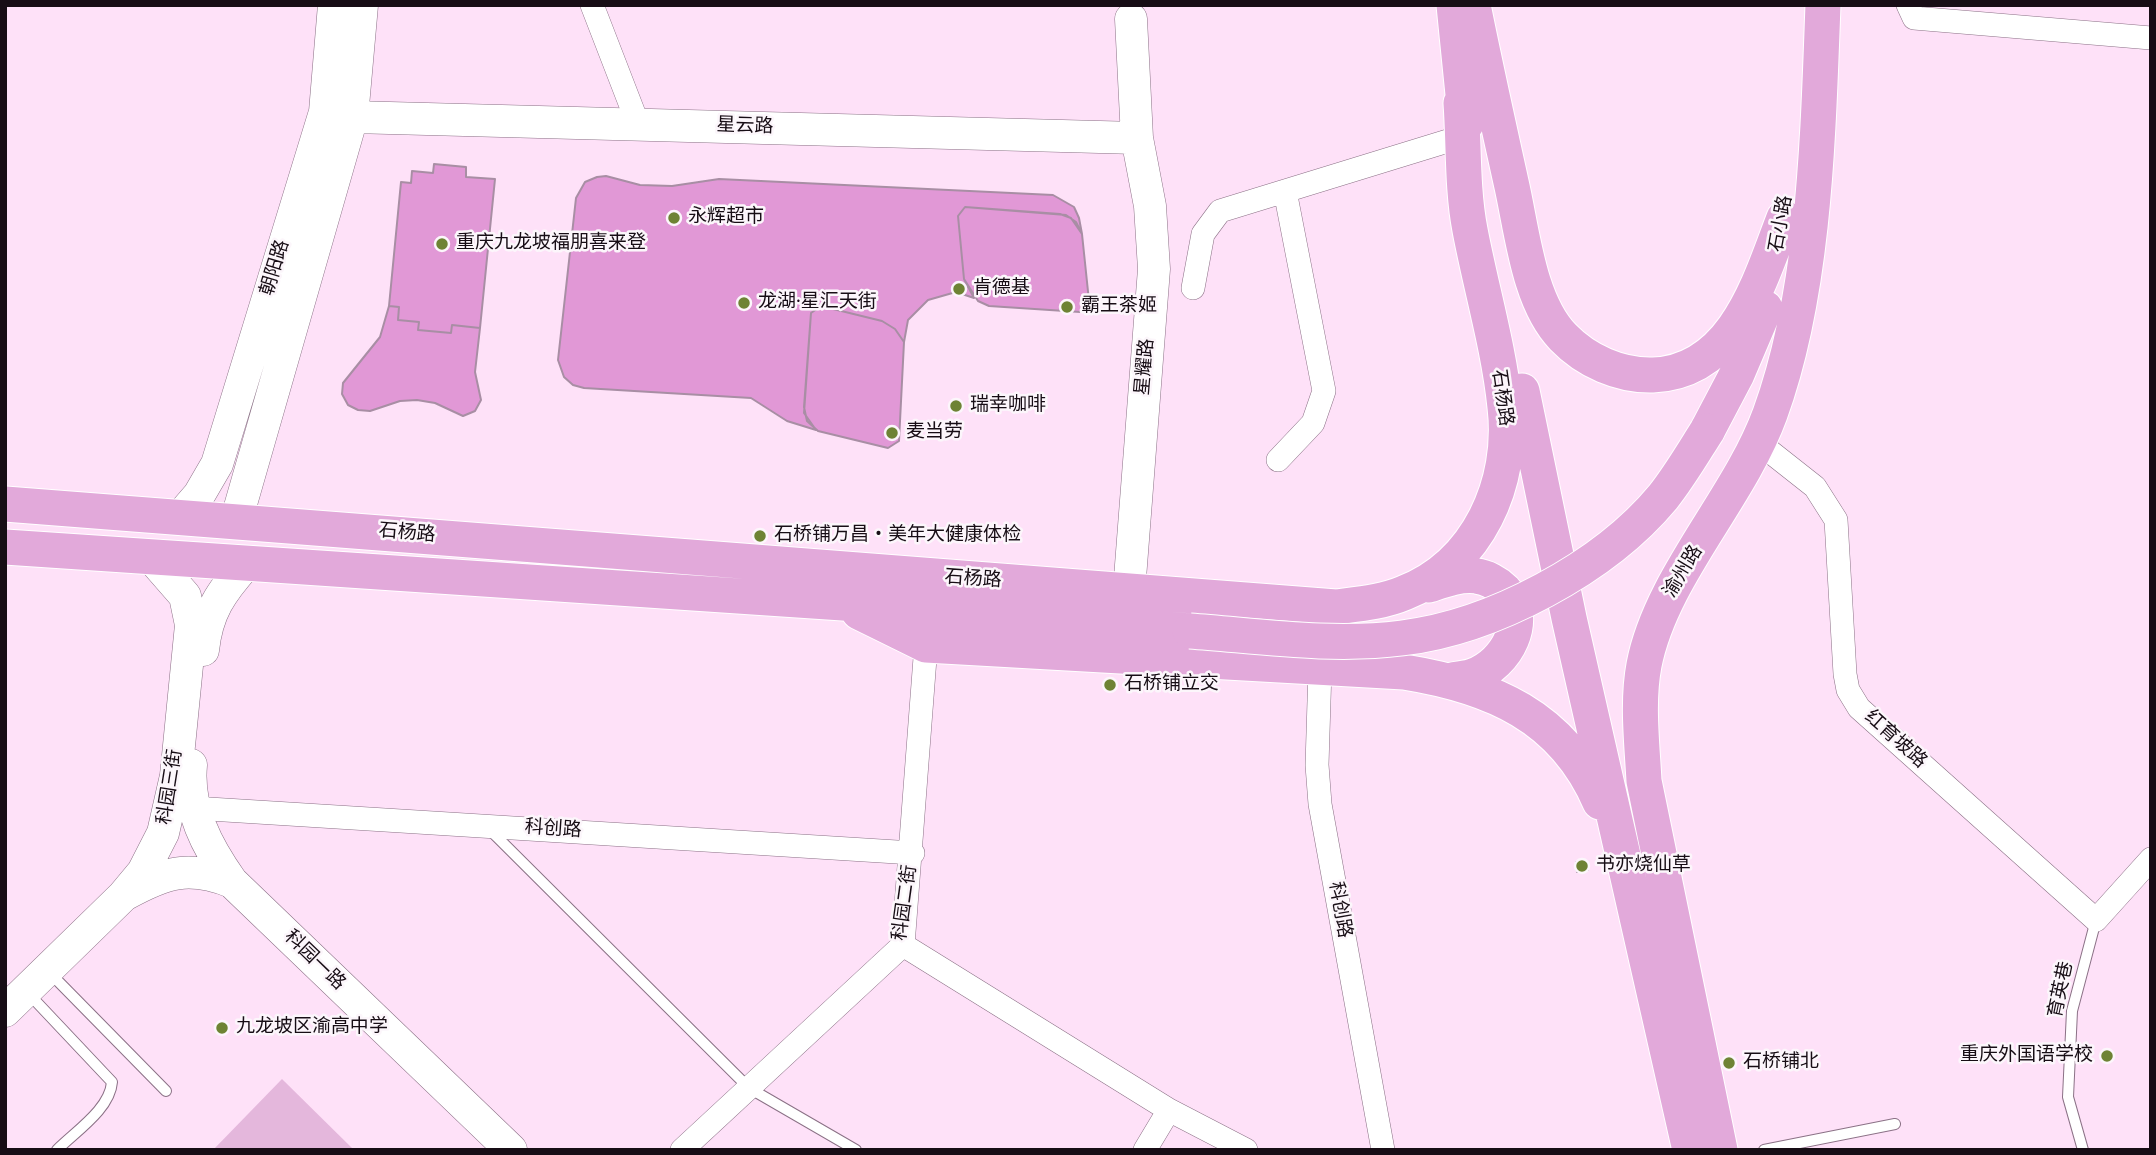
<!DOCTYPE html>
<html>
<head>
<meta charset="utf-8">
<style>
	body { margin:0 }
	#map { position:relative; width:2156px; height:1155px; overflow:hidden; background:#fee1f8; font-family:"Source Sans 3",sans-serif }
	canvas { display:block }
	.frame { position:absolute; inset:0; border:7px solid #170d15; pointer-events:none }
</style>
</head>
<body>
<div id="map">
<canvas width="2156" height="1155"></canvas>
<div class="frame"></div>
</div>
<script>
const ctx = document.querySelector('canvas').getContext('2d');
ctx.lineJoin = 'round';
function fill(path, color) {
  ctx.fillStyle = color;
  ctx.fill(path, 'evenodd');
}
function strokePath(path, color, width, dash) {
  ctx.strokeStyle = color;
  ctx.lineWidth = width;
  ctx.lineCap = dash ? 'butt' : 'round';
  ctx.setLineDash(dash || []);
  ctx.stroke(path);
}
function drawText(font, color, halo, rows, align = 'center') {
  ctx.font = font + ' "Source Sans 3","Noto Sans SC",sans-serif';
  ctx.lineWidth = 5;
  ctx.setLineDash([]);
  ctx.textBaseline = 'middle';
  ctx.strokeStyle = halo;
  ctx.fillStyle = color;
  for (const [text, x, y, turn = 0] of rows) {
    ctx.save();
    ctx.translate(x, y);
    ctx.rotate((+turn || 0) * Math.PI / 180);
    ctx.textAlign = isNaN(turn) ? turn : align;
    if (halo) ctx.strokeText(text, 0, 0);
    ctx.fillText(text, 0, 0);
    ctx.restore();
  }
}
fill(new Path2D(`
	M282 1079 354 1150H213Z`), '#e4b7dc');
const building = new Path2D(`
	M434 164 466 167V177L495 179 480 328 452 325 451 333 418 330 419 322 398 320 399 307 389 306 401 182 411 183 412 171 433 173Z
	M606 176 640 185 672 186 719 179 1053 195 1074 207 1079 218 1082 234 1076 222 1066 215 965 207 958 216 964 279 974 298 956 292 928 300 908 320 904 342 895 329 882 321 821 306 811 313 804 413 816 430 787 421 751 398 584 388 573 385 564 377 558 360 576 198 585 182 597 177Z
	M965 207 1060 214 1071 218 1082 234 1089 301 1080 312 989 306 978 301 964 279 958 216Z
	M389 306 399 307 398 320 419 322 418 330 451 333 452 325 480 328 475 372 481 400 475 411 463 416 435 403 417 400 400 401 370 411 358 410 348 405 342 394 343 383 380 337Z
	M821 306 882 321 895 329 904 342 899 441 888 448 818 431 807 421 804 407 811 313Z
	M1586 861 1588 870 1577 872 1576 862Z`);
fill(building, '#e198d6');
strokePath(building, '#a88ea4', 2);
const lane = new Path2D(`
	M489 829 749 1088 856 1150
	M50 973 166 1091
	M28 993 112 1082C110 1109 76 1131 57 1150
	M1764 1150 1895 1124
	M2083 1150 2068 1097 2072 1011 2096 920`);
const street = new Path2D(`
	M592 5 638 124
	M1908 5 1914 18 2151 38
	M1193 288 1203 234 1220 211 1464 136
	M1758 442 1815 487 1836 520 1845 674 1848 690 1859 708 2096 920 2151 859
	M1278 460 1313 423 1324 391 1285 191
	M1320 669 1317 765 1320 804 1383 1150
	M193 808 913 853
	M903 945 1169 1110 1246 1150
	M682 1150 903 945 926 645
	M1145 1150 1169 1110`);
const secondary = new Path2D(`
	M352 117 1137 138
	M180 517 199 495 217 464 325 112 334 5
	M236 521 352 117 362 5
	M1129 591 1154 269 1150 206 1137 138 1131 19
	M203 650C207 612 221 592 246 564
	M191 765C187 809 207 847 232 882
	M126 894C166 872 189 865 232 882L511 1150
	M5 1011 123 896 143 872 163 833 176 776 191 625 185 596 151 557`);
const primary = new Path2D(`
	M1454 5 1466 124
	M1473 5C1485 65 1498 123 1511 182 1522 229 1528 301 1563 337 1586 361 1620 376 1653 375 1735 372 1760 280 1784 218
	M1522 391 1569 618 1690 1150
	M1707 431 1737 374 1765 308
	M5 504 1336 607C1359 604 1383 602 1404 593 1478 564 1514 483 1505 407 1499 348 1481 288 1470 230 1462 189 1464 144 1461 103
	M5 547 843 603 1190 631
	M1429 585C1444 580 1460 574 1476 576 1486 577 1497 583 1504 590 1531 619 1507 664 1473 676 1467 678 1459 679 1452 680
	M859 612 926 645 1404 672C1491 686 1563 716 1600 802
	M1720 1150 1644 781C1642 743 1637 702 1644 665 1661 577 1739 499 1770 414 1815 291 1818 136 1823 5`);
strokePath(lane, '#8b7186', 12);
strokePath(street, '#8b7186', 24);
strokePath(secondary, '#8b7186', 33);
strokePath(primary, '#fff', 37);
strokePath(lane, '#fff', 10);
strokePath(street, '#fff', 23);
strokePath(secondary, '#fff', 32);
strokePath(primary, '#e2a9da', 35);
const primaryBridge = new Path2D(`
	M1190 631C1259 636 1332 647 1402 638 1493 627 1604 568 1663 497 1679 477 1693 453 1707 431`);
strokePath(primaryBridge, '#fff', 37, []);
strokePath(primaryBridge, '#e2a9da', 35);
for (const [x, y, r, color] of [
	[674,218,7,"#6e8334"],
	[442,244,7,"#6e8334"],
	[959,289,7,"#6e8334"],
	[744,303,7,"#6e8334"],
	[1067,307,7,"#6e8334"],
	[956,406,7,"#6e8334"],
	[892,433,7,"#6e8334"],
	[760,536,7,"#6e8334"],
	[1110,685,7,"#6e8334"],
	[1582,866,7,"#6e8334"],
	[222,1028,7,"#6e8334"],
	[2107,1056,7,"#6e8334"],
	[1729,1063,7,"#6e8334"]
]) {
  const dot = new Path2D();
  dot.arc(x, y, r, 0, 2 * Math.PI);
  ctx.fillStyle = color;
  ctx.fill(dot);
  strokePath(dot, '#fcf6fb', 2.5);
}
drawText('19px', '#170d15', '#fcf6fb', [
	["星云路",745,127,2],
	["石小路",1782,224,-80],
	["朝阳路",276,268,-73],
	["星耀路",1146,367,-85],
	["石杨路",1501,398,82],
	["石杨路",407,534,5],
	["渝州路",1684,572,-59],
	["石杨路",973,580,4],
	["红育坡路",1895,740,42],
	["科园三街",171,787,-81],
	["科创路",553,830,4],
	["科园二街",906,903,-82],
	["科创路",1339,910,80],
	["科园一路",314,961,44],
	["育英巷",2062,990,-78]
]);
drawText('19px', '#170d15', '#fcf6fb', [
	["永辉超市",688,218],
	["重庆九龙坡福朋喜来登",456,244],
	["肯德基",973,289],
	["龙湖·星汇天街",758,303],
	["霸王茶姬",1081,307],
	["瑞幸咖啡",970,406],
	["麦当劳",906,433],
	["石桥铺万昌‧美年大健康体检",774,536],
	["石桥铺立交",1124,685],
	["书亦烧仙草",1596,866],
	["九龙坡区渝高中学",236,1028],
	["重庆外国语学校",2093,1056,"right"],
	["石桥铺北",1743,1063]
], 'left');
</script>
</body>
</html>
